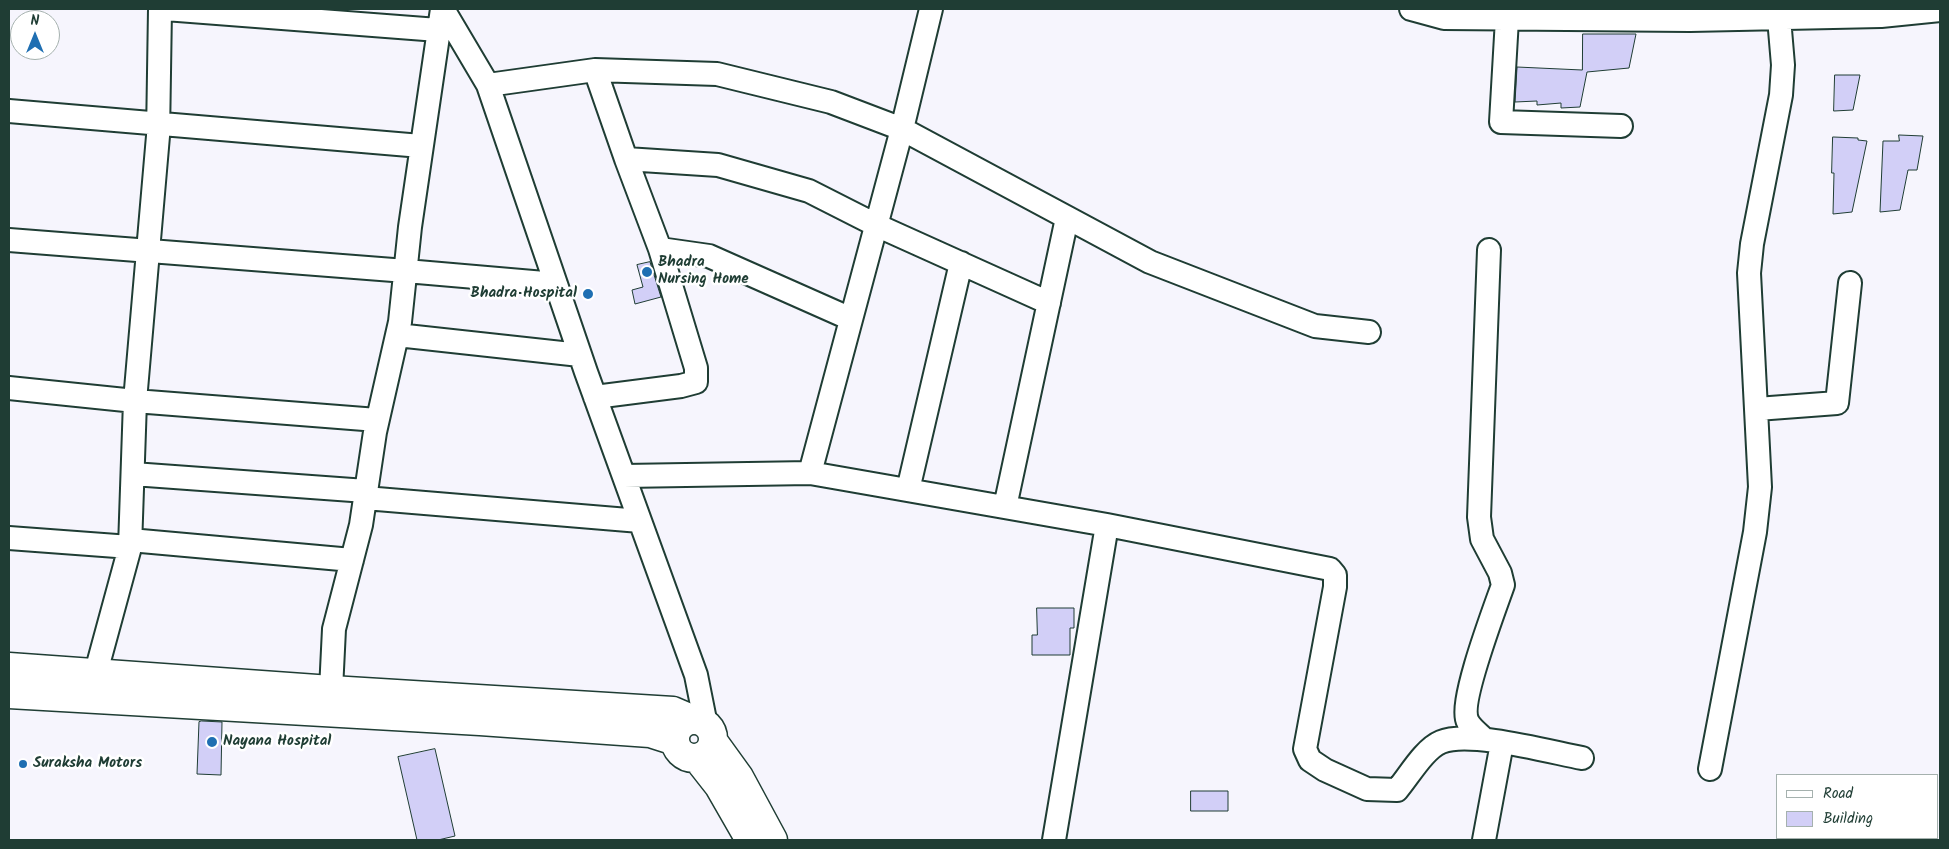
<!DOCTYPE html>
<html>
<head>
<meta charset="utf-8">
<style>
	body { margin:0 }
	#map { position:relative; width:1949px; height:849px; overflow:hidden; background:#f6f5fd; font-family:Kalam,sans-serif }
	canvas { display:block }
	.frame { position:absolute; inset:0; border:10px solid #1f3d34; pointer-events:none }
	.legend { position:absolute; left:1776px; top:774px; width:162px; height:65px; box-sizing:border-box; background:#fff; border:1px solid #a5b1ae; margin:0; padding:6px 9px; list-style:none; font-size:15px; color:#1f3d34 }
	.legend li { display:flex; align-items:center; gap:10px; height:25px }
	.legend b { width:25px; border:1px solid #a5b1ae }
	.north { position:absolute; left:10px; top:10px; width:50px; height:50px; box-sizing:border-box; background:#fff; border:1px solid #a5b1ae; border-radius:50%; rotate:0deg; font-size:14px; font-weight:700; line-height:20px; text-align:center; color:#1f3d34 }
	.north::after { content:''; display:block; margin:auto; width:18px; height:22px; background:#1f6fb2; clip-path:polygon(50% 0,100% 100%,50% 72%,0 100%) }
</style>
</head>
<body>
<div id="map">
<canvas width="1949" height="849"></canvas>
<div class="frame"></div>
<ul class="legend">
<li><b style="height:6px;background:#fff"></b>Road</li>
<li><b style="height:14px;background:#d2cff7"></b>Building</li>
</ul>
<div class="north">N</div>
</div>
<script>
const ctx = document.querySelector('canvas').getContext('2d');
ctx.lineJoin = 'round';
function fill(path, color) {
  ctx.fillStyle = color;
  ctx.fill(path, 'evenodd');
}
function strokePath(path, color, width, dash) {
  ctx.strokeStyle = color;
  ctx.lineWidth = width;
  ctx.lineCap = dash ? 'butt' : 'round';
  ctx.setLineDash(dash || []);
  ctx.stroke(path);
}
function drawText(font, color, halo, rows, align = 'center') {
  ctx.font = font + ' Kalam,sans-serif';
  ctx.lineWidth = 5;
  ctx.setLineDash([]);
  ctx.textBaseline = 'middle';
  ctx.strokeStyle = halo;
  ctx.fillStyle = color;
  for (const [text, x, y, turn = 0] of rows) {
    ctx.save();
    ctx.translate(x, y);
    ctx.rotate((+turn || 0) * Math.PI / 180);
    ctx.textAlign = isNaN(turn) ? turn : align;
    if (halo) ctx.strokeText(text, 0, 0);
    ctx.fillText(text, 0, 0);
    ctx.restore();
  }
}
const building = new Path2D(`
	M1583 34H1636L1629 68 1587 72 1580 107 1561 108V103L1537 105V101L1515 102 1517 67 1582 70Z
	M1835 75H1860L1853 110 1834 111Z
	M1899 135 1923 136 1917 170H1908L1900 210 1880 212 1883 141H1899Z
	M1833 137 1858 138V140L1867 141 1852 212 1833 214 1834 173H1832Z
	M650 262 661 297 635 304 632 290 643 287 637 265Z
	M1037 608H1074V628H1070V655H1032V635H1037Z
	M202 721 222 722 221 775 197 774 199 722Z
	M435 749 455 836 438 840H417L398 757Z
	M1191 791H1228V811H1191Z`);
fill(building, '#d2cff7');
strokePath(building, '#1f3d34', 1);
const minor = new Path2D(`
	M165 9 438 30
	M443 9 488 85 586 372 696 675 706 725
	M1411 9 1444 18 1690 20 1881 16 1940 10
	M1507 19 1501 122 1621 126
	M595 70 626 159 660 249 696 368V382L681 386 595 397
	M488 85 595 70 717 74 831 102 902 129 1150 262 1315 326 1369 332
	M9 111 421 146
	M626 159 718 165 809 191 876 225 1049 303
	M9 240 406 271 556 284
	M660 249 709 256 851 319
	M397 335 580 355
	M9 388 135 401 377 420
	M1757 409 1837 403 1850 283
	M810 473 1107 525 1330 569 1335 575V587L1305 749 1310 760 1325 770 1367 789 1397 790C1409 776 1424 749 1441 742 1469 730 1550 752 1582 758
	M133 474 366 491
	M624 476 810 473 902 129 931 9
	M908 490 961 263
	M365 498 640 521
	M1005 507 1067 218
	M9 538 130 547
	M130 540 352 560
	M94 689 96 672 130 547 135 401 158 136 160 9
	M331 690 334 629 361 525 375 432 400 322 410 227 442 9
	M1484 739C1479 734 1471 728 1468 722 1458 704 1495 608 1503 585L1500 573 1482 539 1479 517 1489 250
	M1710 769 1755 532 1760 487 1749 273 1752 244 1781 95 1783 65 1779 18
	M1054 840 1107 525
	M1484 840 1502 743`);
const major = new Path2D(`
	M9 667 331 690 673 711 694 720
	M9 694 480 721 650 733 675 741
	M675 739a19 19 0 1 1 38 0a19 19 0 1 1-38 0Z
	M713 741 739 777 773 840
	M697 758 719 786 750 840`);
strokePath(minor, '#1f3d34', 26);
strokePath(major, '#1f3d34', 31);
strokePath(minor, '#fff', 22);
strokePath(major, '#fff', 28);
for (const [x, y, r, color] of [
	[647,272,6,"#1f6fb2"],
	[588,294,6,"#1f6fb2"],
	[212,742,6,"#1f6fb2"],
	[23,764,5,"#1f6fb2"]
]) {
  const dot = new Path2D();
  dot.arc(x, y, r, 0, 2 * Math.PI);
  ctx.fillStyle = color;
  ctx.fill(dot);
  strokePath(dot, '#fff', 2);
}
drawText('bold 15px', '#1f3d34', '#fff', [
	["Bhadra",658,263],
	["Nursing Home",658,280],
	["Bhadra Hospital",577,294,"right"],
	["Nayana Hospital",223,742],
	["Suraksha Motors",33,764]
], 'left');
</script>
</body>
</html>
